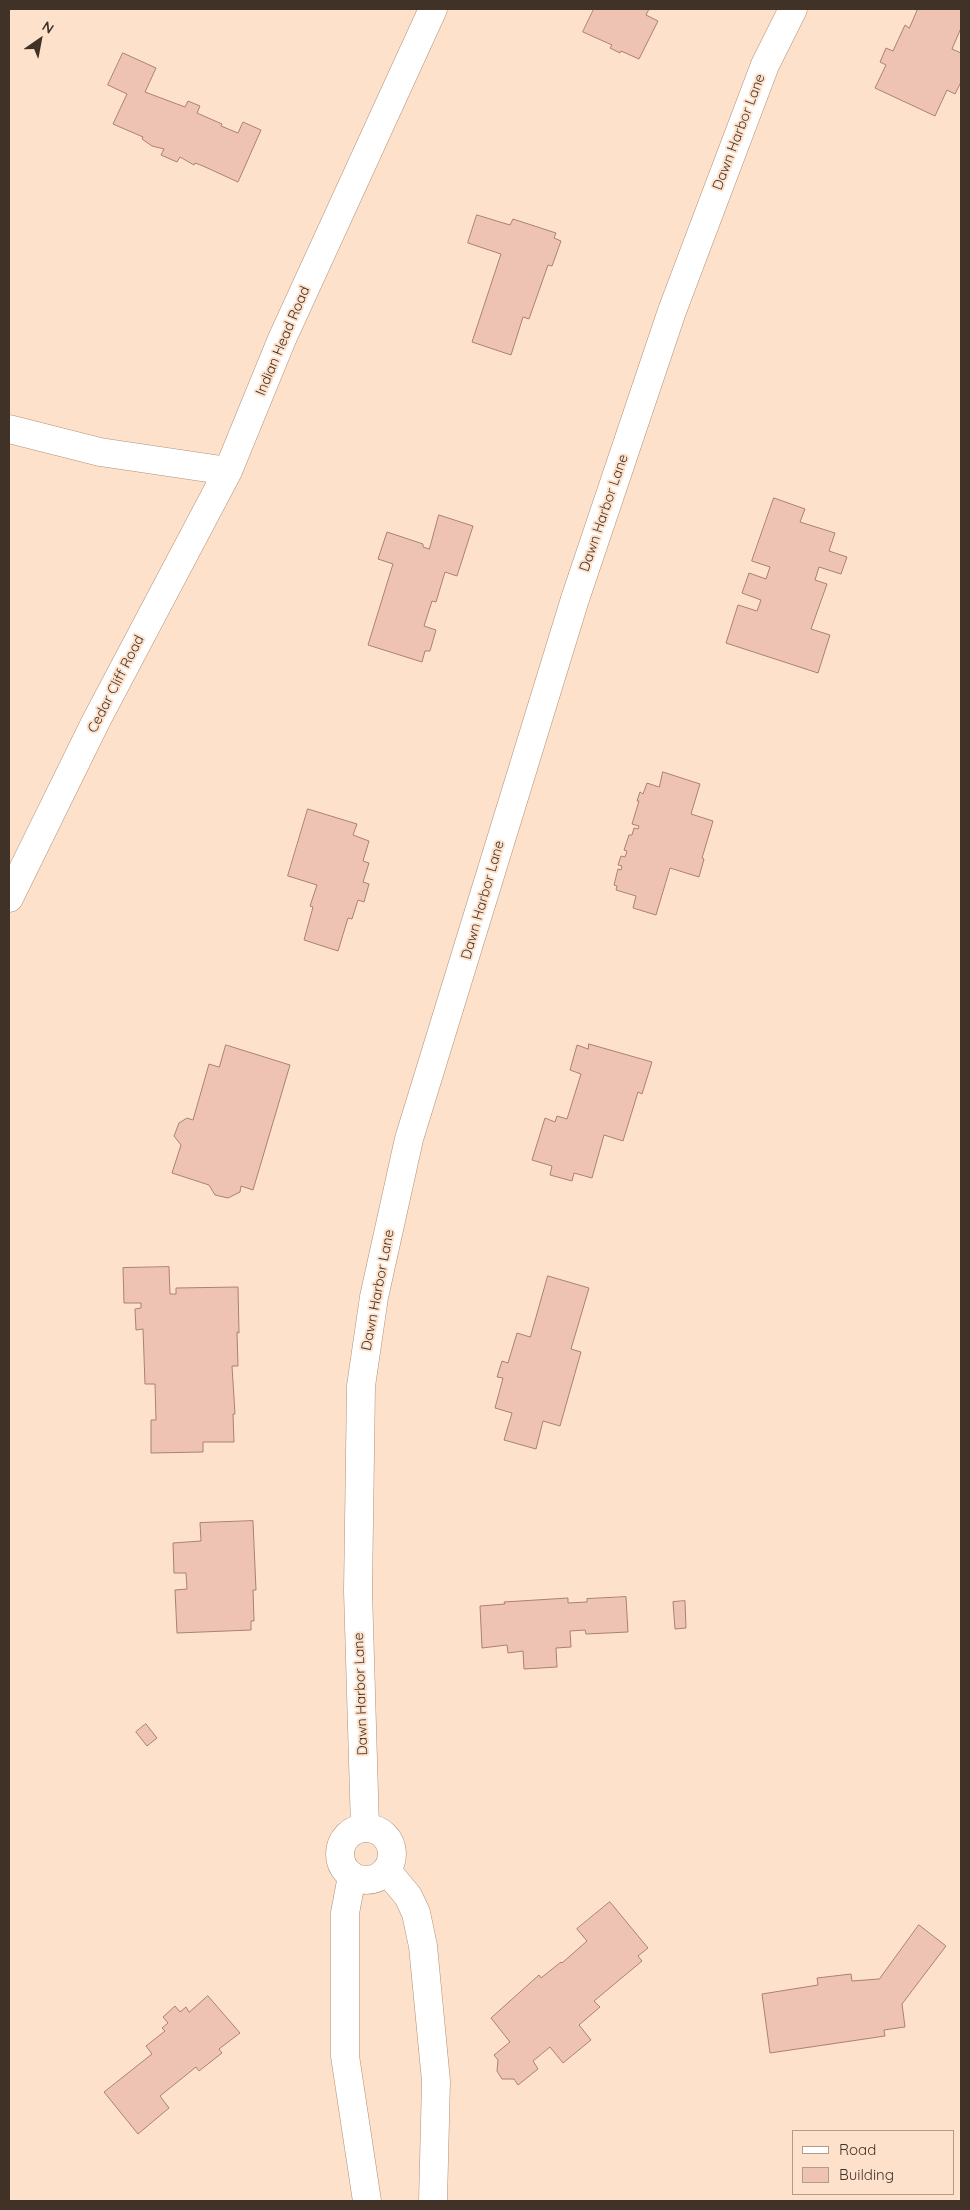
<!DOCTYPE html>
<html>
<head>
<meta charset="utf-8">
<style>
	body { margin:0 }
	#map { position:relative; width:970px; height:2210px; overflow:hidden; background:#fee1cb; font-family:Quicksand,sans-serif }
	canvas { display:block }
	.frame { position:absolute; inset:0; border:10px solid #403227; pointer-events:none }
	.legend { position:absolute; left:792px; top:2130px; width:162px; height:65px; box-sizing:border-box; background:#fee1cb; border:1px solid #b29b89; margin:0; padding:6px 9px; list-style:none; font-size:15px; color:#403227 }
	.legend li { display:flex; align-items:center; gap:10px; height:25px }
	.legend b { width:25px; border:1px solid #b29b89 }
	.north { position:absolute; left:15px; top:15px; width:50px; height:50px; -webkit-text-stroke:4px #fee1cb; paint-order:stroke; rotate:33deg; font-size:14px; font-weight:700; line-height:20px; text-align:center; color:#403227 }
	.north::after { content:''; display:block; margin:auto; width:18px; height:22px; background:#403227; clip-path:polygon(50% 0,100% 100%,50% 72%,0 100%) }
</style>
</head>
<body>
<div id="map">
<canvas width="970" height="2210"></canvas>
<div class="frame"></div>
<ul class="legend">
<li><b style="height:6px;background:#fff"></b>Road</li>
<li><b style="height:14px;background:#efc3b4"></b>Building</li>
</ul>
<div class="north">N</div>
</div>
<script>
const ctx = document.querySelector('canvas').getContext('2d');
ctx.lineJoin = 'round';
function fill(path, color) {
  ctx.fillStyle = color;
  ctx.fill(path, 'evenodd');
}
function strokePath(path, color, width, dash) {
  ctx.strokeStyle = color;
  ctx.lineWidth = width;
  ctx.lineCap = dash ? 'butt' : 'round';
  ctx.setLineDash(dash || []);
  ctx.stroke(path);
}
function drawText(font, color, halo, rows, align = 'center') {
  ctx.font = font + ' Quicksand,sans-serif';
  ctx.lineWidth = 4;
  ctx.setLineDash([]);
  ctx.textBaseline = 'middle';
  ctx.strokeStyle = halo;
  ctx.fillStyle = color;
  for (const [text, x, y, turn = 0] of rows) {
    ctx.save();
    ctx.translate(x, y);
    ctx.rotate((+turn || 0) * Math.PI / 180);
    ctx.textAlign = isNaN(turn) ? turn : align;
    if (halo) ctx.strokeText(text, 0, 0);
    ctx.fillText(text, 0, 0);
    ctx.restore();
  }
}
const building = new Path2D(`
	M594 9H649L646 15 658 21 639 59 621 51 620 53 610 48 612 45 583 32Z
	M918 9H961V28L952 49 961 53V82L955 94 947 90 935 116 875 88 886 65 880 62 886 48 893 51 905 25 909 28Z
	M123 53 156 68 145 92 185 107 188 101 200 106 197 113 222 124 221 126 238 133 243 122 261 130 238 182 203 166 195 163 194 165 180 157 177 162 161 155 164 149 152 146 142 139 143 137 113 124 127 94 108 85Z
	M477 215 510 225 513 219 556 233 554 238 561 241 552 266 548 265 529 319 523 317 511 355 472 342 501 254 468 243Z
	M774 498 805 509 800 522 835 533 829 551 847 557 841 574 819 567 815 580 827 584 811 629 830 635 818 673 726 643 738 605 757 611 761 600 742 593 749 573 766 579 770 567 752 561Z
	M439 515 473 526 457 576 445 572 436 602 432 601 424 626 436 630 430 651H425L422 662 368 645 393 564 378 559 387 532 423 544V547L429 549Z
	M663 772 700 784 691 814 713 821 702 858 704 859 699 877 670 868 656 915 633 908 636 896 616 890 617 886 614 885 618 869 621 870 622 866 618 865 621 856 625 857 627 851 624 850 629 835H632L634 828 638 829 639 826 632 824 639 801H637L640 792 643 794 647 783 659 787Z
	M308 809 357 824 353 835 369 841 363 861 369 863 363 882 369 884 364 902 358 900 352 919 348 918 338 951 304 940 313 907 310 906 317 885 288 876Z
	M589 1044 652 1062 642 1094 638 1092 623 1141 604 1135 592 1178 574 1173 572 1181 550 1175 552 1166 532 1160 545 1118 555 1122 557 1116 567 1119 581 1074 570 1070 577 1045 588 1049Z
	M226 1045 290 1065 253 1190 241 1186 240 1192 228 1198 215 1195 209 1185 172 1173 181 1145 174 1136 179 1123 187 1118 193 1120 209 1064 219 1067Z
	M169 1267 170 1294H176V1288L238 1287 239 1333 237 1332 238 1366H232L235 1414H233L234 1442H203V1452L151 1453V1420H156L155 1384H145L143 1329 136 1330 135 1309 141 1308V1303H124L123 1268Z
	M548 1276 589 1288 571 1349 581 1352 560 1426 543 1421 536 1449 504 1440 512 1413 495 1408 503 1378 497 1377 502 1361 508 1363 517 1333 530 1337Z
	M253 1521 256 1590H253L254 1621H251V1630L177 1633 175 1590 187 1589 186 1573H174L173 1543 201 1541 200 1523Z
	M626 1597 628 1632 586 1634 585 1630 570 1631 571 1647 556 1648 557 1667 524 1669 523 1651 508 1653 507 1645 482 1648 480 1606 505 1604 504 1602 568 1598V1603L587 1602V1599Z
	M685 1601 686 1628 675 1629 673 1602Z
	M146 1724 157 1738 147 1746 136 1732Z
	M610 1902 648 1948 638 1956 642 1961 594 2001 600 2007 579 2025 591 2040 563 2063 550 2047 533 2061 538 2069 518 2085 514 2079H502L497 2071 498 2060 494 2055 510 2042 491 2018 539 1975 541 1978 561 1962 562 1963 587 1941 577 1929Z
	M919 1925 946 1946 902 2004 905 2027 884 2030 885 2036 770 2053 762 1994 818 1985 817 1978 851 1974 852 1981 879 1979Z
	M208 1996 240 2033 219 2049 222 2053 199 2071 196 2067 160 2096 169 2108 138 2134 104 2092 152 2054 146 2046 165 2031 162 2028 168 2023 163 2017 175 2006 180 2012 186 2007 189 2012Z`);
fill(building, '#efc3b4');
strokePath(building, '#a98173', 1);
const minor = new Path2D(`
	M9 429 100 452 228 471
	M9 898 96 721 228 471 282 339 433 9
	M340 1854a26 26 0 1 1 52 0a26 26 0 1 1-52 0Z
	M365 1828 358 1591 361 1386 374 1297 409 1139 575 599 672 311 765 65 793 9
	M387 1871 408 1896 416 1913 423 1946 436 2081 433 2201
	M352 1876 345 1913V2056L367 2201`);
strokePath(minor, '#b19076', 29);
strokePath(minor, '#fff', 28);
drawText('14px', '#403227', '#fee1cb', [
	["Dawn Harbor Lane",739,132,-69],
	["Indian Head Road",283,341,-67],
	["Dawn Harbor Lane",604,513,-71],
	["Cedar Cliff Road",116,684,-63],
	["Dawn Harbor Lane",483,900,-74],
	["Dawn Harbor Lane",378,1290,-79],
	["Dawn Harbor Lane",361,1694,-92]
]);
</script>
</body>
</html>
